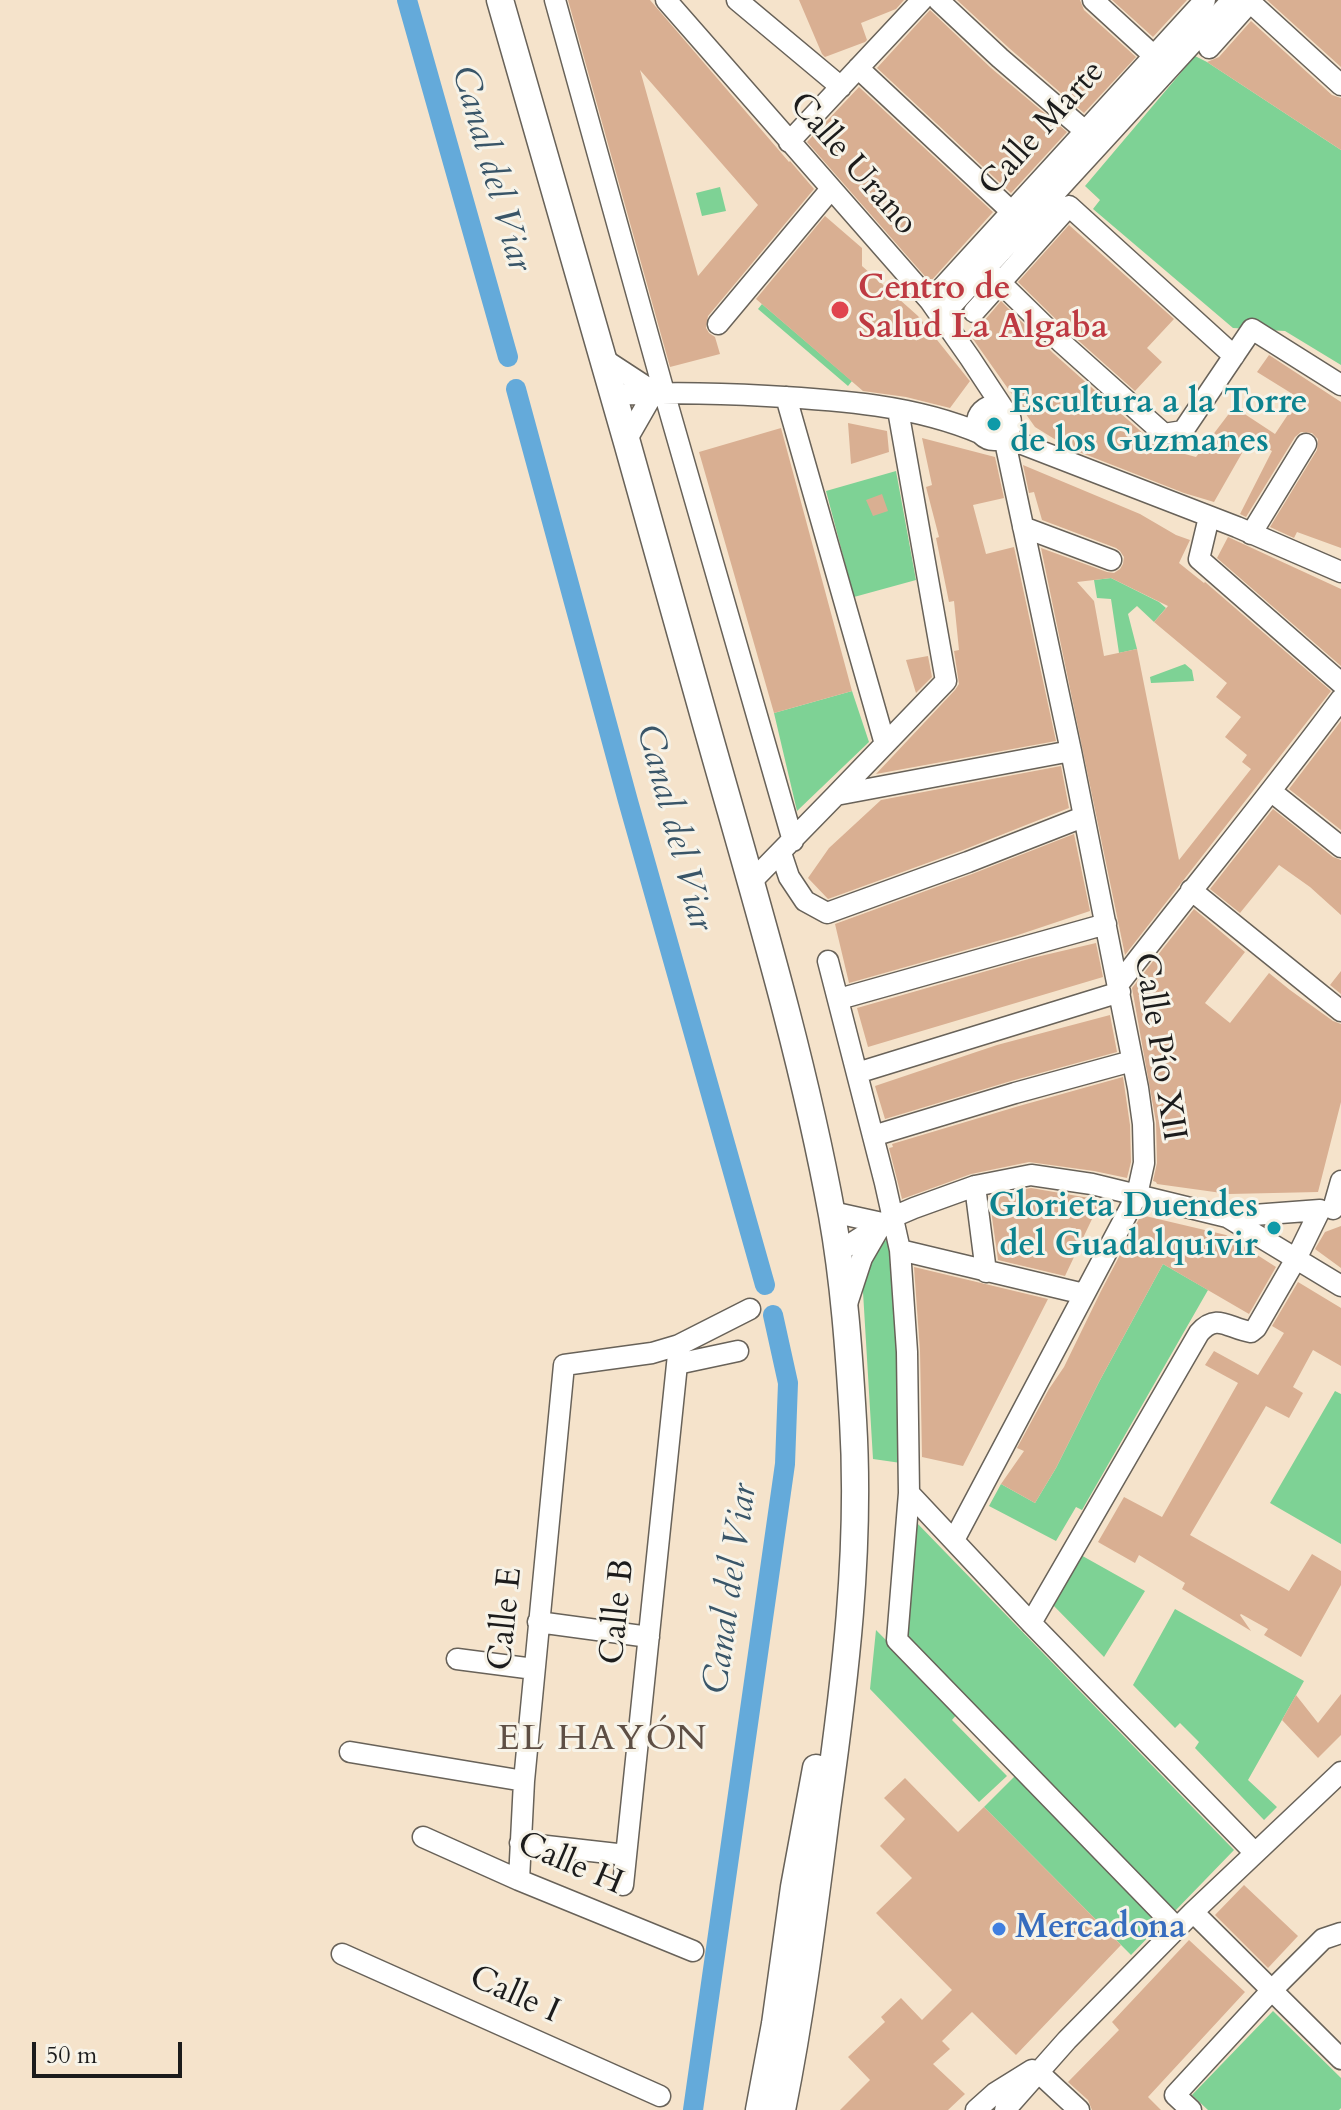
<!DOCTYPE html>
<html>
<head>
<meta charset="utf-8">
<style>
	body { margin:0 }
	#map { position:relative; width:1341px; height:2110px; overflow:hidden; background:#f5e3cb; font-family:Cardo,serif }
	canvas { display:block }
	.scale { position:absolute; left:32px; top:2042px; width:150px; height:36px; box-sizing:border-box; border:4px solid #1c1c1c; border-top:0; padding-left:10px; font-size:24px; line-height:28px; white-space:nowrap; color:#1c1c1c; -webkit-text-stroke:6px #f7f3e8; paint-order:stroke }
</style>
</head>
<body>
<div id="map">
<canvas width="1341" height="2110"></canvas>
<div class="scale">50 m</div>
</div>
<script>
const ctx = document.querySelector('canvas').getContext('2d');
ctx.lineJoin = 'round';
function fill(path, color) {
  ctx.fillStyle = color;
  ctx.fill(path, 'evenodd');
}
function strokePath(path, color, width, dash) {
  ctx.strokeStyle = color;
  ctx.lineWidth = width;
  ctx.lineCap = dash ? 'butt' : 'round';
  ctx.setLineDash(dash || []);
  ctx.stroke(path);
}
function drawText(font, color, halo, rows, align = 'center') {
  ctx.font = font + ' Cardo,serif';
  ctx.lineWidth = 6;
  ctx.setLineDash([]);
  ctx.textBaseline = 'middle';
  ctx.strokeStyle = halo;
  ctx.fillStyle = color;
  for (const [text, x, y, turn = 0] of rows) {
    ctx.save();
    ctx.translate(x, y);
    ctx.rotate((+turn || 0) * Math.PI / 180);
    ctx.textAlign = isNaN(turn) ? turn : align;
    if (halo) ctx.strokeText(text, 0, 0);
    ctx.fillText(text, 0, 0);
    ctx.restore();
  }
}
fill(new Path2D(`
	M1195 56 1207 62 1341 150V365L1285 331 1233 328 1093 209 1100 200 1085 186Z
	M720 187 726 211 702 216 696 193Z
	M762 304 852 381 848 386 758 309Z
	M896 471 916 580 854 597 826 491Z
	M1111 578 1159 602 1166 608 1154 622 1137 606 1128 614 1137 649 1119 653 1111 599 1097 598 1094 580Z
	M1185 664 1192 670 1194 681 1151 683 1150 677Z
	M852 691 869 742 797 811 774 713Z
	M892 1238 901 1463 873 1459 862 1275 877 1244Z
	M1163 1264 1208 1290 1082 1510 1076 1507 1056 1541 989 1506 1001 1484 1035 1503 1056 1468 1099 1382Z
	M1335 1391 1341 1394V1544L1270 1503Z
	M916 1522 1234 1850 1174 1912 908 1637Z
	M1079 1554 1145 1591 1104 1657 1051 1603Z
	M1175 1609 1304 1681 1248 1780 1277 1807 1264 1820 1195 1748 1199 1742 1180 1723 1175 1728 1133 1685Z
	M876 1630 958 1713 952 1720 1007 1776 979 1802 870 1689Z
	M1016 1775 1160 1925 1131 1955 984 1807Z
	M1273 2011 1341 2078V2108L1339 2110H1208L1192 2095Z`), '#7ed295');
strokePath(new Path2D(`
	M407 0 508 357
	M516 389 628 801 765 1285
	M693 2110 785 1464 788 1383 773 1315`), '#64aada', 20);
fill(new Path2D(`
	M568 0H650L789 162 790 161 814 189 708 316 706 328 709 333 715 337 720 354 670 367ZM640 70 758 205 698 276Z
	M799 0H904L896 9 861 23 867 40 865 42 825 57 822 54Z
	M957 0H1080L1084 10 1136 57 1084 113 1009 48Z
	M1112 0H1187L1153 37Z
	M1267 0H1341V67Z
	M930 10 991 68 1067 132 1011 193 877 68Z
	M1251 21 1332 95 1341 98V150L1207 62 1219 57Z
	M859 87 993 212 930 282 807 142Z
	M825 216 862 248V266L918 316 969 380 970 381 950 408 906 397 863 391 756 299Z
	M1069 225 1174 319 1147 348 1162 362 1135 391 1071 334 1018 282Z
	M1001 301 1053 353 1155 444 1159 447 1196 457 1234 407 1275 434 1299 398 1257 372 1269 355 1341 402V548L1297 532 1294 538 1270 527 1317 450 1318 439 1312 433 1301 432 1295 437 1246 517 1240 514 1272 451 1250 439 1214 502 1184 493 1069 448 1035 427 968 332 974 325 984 321Z
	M848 423 887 431 889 452 851 464Z
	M781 428 852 691 774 713 699 452Z
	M922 438 995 457 1004 498 973 505 986 554 1014 547 1056 741 876 774 955 690 959 684 954 651 959 650 954 601 949 602 936 538 939 537 926 487 932 485Z
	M1023 465 1140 514 1176 535 1190 540 1179 563 1204 583 1205 582 1331 691 1125 955 1041 548 1107 572 1114 573 1120 569 1123 564 1124 557 1120 551 1116 548 1042 520 1034 492 1029 493ZM1111 578 1168 606 1154 622 1227 683 1216 697 1241 717 1225 737 1247 755 1242 762 1251 769 1179 860 1137 649 1104 656 1094 601 1077 582Z
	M882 494 888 511 873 516 866 500Z
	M1228 537 1341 589V666L1217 558Z
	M928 656 932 677 916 693 906 660Z
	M1341 721V830L1289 789Z
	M1061 766 1069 808 963 850 828 899 808 878 829 848 881 800Z
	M1273 809 1333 857 1341 860V915L1310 887 1279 865 1240 913 1210 889Z
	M1074 834 1090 911 1015 936 849 983 835 924 972 874Z
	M1194 909 1245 952 1205 1003 1230 1023 1269 973 1290 990 1333 1021 1341 1024V1102L1318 1192 1229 1194 1157 1184 1156 1182 1153 1181 1157 1163 1156 1122 1132 988Z
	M1096 943 1103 977 868 1047 857 1008 1032 958Z
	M1341 971V994L1330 985Z
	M1110 1015 1117 1052 1011 1081 885 1119 875 1086 997 1045Z
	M1123 1077 1130 1125 1131 1162 1127 1178 1094 1171 1029 1162 971 1174 902 1199 889 1148 893 1147 892 1144 1019 1106Z
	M1031 1188 1101 1200 1065 1276 998 1260 989 1196Z
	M1141 1215 1226 1235 1276 1267 1249 1314 1163 1264 1099 1382 1056 1468 1035 1503 1001 1484 1024 1451 1017 1448 1049 1389 1064 1367 1101 1291Z
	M1341 1226V1268L1315 1249 1325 1232Z
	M914 1267 1048 1299 963 1466 922 1457 920 1351Z
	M1298 1282 1341 1308V1366L1313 1350 1293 1387 1303 1393 1289 1418 1266 1406 1190 1535 1289 1591 1312 1554 1341 1571V1585L1301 1657 1264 1635 1268 1629 1241 1614 1240 1615 1251 1631 1182 1589 1185 1583 1139 1555 1135 1563 1098 1542 1124 1497 1162 1517 1238 1383 1205 1365 1214 1351 1258 1375 1284 1333 1272 1326Z
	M1341 1694V1735L1318 1758 1282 1720 1296 1695 1318 1723Z
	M905 1778 958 1832 984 1807 1121 1945 1016 2055 972 2012 942 2041 950 2049 933 2064 965 2094 948 2110H840L870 2080 848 2057 885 2022 881 2017 901 1998 922 2020 952 1990 876 1913 912 1878 880 1846 905 1819 884 1798Z
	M1244 1885 1298 1936 1268 1968 1215 1915Z
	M1189 1940 1245 1992 1148 2097 1161 2110H1092L1088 2100 1068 2082 1119 2030 1112 2022Z`), '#d9af92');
const minor = new Path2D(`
	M555 0 664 392 793 841
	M666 0 930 301 970 358 1003 408
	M737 0 841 87
	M938 0 1000 58 1085 131
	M1093 0 1153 55
	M1250 2 1341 85
	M1209 48 1252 0
	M858 68 1012 212
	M789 142 922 0
	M972 255 1062 343 1164 434 1183 431 1252 329 1341 385
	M930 301 1205 0
	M974 312 1069 206 1234 356
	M941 317 1232 0
	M718 324 831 189
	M605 360 654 392
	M614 395C665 392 716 393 767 396 839 400 915 405 982 434
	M786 397 885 744
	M977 423a17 17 0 1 1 34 0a17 17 0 1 1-34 0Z
	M1004 437 1237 527 1341 572
	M627 439 654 392
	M1209 517 1199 559 1341 683
	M1023 527 1111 560
	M1251 534 1306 444
	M1272 792 1341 847
	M836 795 946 681 898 410
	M781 853 789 877 805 901 827 913 968 862 1083 817
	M750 883 836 795 1071 751
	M1191 890 1341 1011
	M828 961 885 1183 900 1250 907 1352 909 1493 897 1640 1177 1928
	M1118 985C1192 889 1269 796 1341 699
	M839 999 1106 924
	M857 1073 1120 992
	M873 1136 1015 1093 1132 1061
	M975 1186 986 1272
	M1333 1209 1341 1181
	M832 1212 882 1223
	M900 1250 1084 1294
	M838 1252 893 1217 914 1208 975 1186 1031 1175 1092 1184 1227 1217 1341 1286
	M846 1307 862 1258 880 1227
	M677 1364 738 1351
	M909 1493 1031 1623 1255 1853
	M954 1540 1137 1195 1144 1163 1143 1124 1138 1088 1071 751 1004 437
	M538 1622 649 1637
	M1031 1623 1199 1333C1217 1312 1229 1329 1251 1332L1256 1328 1297 1257 1320 1210 1227 1217
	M457 1659 534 1669
	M350 1752 524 1781
	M423 1837 519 1880 693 1951
	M520 1843 626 1855
	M519 1880 524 1781 564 1365 652 1353 679 1345 750 1309
	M623 1885 679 1345
	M1193 1912 1341 2059
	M342 1954 660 2096
	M1038 2072 1079 2110
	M976 2110 995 2093 1032 2070
	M1005 2110 1067 2040 1193 1912 1341 1772
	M1191 2110 1175 2095 1271 1991 1323 1939 1341 1933`);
const major = new Path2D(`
	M500 0C571 243 640 487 708 731 753 891 802 1051 832 1215 844 1282 849 1352 853 1420 861 1551 845 1680 827 1809 814 1910 802 2011 782 2110
	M759 2110 775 2024 794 1887 816 1768`);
strokePath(minor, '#686259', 23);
strokePath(major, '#686259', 29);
strokePath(minor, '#fff', 20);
strokePath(major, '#fff', 26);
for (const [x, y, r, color] of [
	[840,310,10,"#e0444e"],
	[994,424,8,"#0f9aa8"],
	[1274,1228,8,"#0f9aa8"],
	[999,1929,8,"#3f7fe0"]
]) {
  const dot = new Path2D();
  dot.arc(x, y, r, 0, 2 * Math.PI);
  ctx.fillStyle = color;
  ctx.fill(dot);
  strokePath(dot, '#f7f3e8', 3);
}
drawText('34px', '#1c1c1c', '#f7f3e8', [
	["Calle Marte",1043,129,-48],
	["Calle Urano",852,165,49],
	["Calle Pío XII",1158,1047,81],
	["Calle B",619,1612,-84],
	["Calle E",507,1619,-84],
	["Calle H",570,1865,23],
	["Calle I",514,1996,24]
]);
drawText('bold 34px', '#be3a42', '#f7f3e8', [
	["Centro de",858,290],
	["Salud La Algaba",858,329]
], 'left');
drawText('bold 34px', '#0d838f', '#f7f3e8', [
	["Escultura a la Torre",1010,404],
	["de los Guzmanes",1010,443],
	["Glorieta Duendes",1258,1208,"right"],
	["del Guadalquivir",1258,1247,"right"]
], 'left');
drawText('bold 34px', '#366cbe', '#f7f3e8', [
	["Mercadona",1015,1929]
], 'left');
drawText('italic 36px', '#395568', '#f7f3e8', [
	["Canal del Viar",490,169,74],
	["Canal del Viar",673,828,75],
	["Canal del Viar",732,1589,-82]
]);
ctx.letterSpacing = '2px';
drawText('36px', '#5e4f45', '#f7f3e8', [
	["EL HAYÓN",603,1741]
]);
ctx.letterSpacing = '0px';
</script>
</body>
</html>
